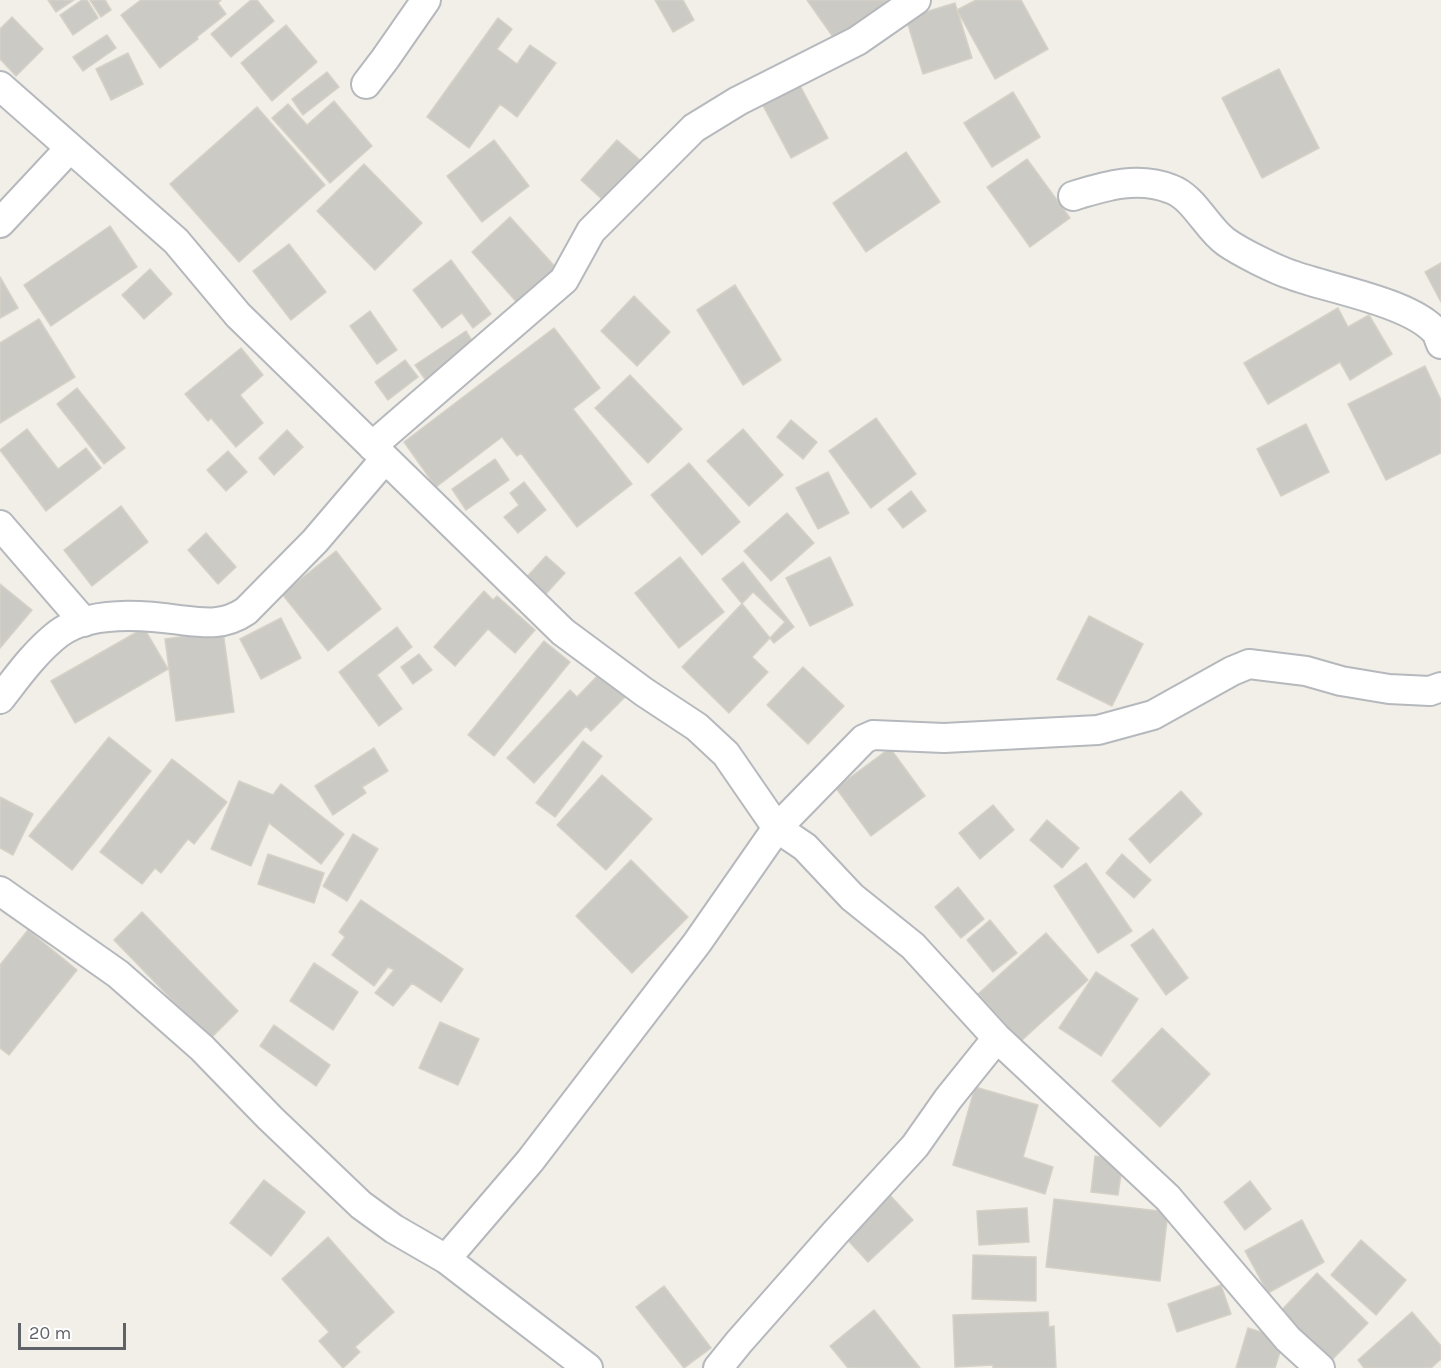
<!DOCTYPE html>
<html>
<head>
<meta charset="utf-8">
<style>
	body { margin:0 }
	#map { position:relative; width:1441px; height:1368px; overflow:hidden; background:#f1efe8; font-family:Karla,sans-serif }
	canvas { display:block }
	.scale { position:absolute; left:18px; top:1323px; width:108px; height:27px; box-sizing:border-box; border:3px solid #5f6368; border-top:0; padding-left:8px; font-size:18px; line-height:21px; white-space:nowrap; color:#5f6368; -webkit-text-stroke:4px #fff; paint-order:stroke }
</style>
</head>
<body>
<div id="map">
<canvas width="1441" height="1368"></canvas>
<div class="scale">20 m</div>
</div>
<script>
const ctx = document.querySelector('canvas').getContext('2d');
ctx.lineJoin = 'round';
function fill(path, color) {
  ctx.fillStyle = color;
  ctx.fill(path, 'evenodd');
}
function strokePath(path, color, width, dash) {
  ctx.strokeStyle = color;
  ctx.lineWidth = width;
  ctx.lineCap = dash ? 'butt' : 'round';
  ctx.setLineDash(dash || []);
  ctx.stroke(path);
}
const building = new Path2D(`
	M48 0H74L56 12Z
	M82 0H87L98 18 73 35 60 15Z
	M90 0H105L111 10 101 17Z
	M141 0H221L218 3 226 14 197 37 198 39 160 68 121 15Z
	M251 0H257L274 21 231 57 211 34Z
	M655 0H683L694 20 673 32Z
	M807 0H900L838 44Z
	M976 0H1021L1048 49 995 79 957 10Z
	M955 3 972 58 923 74 906 18Z
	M12 17 43 49 16 76 0 59V29Z
	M498 18 512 29 497 49 517 64 530 45 556 63 517 117 500 104 469 148 427 117Z
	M286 25 317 62 272 101 241 63Z
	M107 35 116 48 83 71 73 57Z
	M128 53 143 84 111 100 96 69Z
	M1279 69 1319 148 1262 178 1222 98Z
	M327 72 339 87 303 115 292 99Z
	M797 80 828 138 791 158 760 100Z
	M1013 92 1040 137 992 167 964 123Z
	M334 101 372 146 330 183 272 118 288 104 307 125Z
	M257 107 325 185 239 262 170 184Z
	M494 140 529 186 482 222 447 176Z
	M617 140 641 161 604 201 581 180Z
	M906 152 940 202 866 252 833 203Z
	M1027 159 1070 218 1030 247 987 187Z
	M364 164 422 223 375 270 317 211Z
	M510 217 559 271 521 307 472 252Z
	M110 226 137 267 51 326 24 285Z
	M289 244 326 292 291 320 253 271Z
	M451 260 491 314 473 328 462 313 442 328 413 290Z
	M1441 263V302L1425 272Z
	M150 269 172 294 144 319 122 295Z
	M0 277 18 308 0 318Z
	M735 285 781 360 743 385 697 310Z
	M634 296 670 332 637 366 601 331Z
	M1338 308 1348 327 1369 315 1392 354 1350 380 1340 362 1268 404 1244 363Z
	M370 311 397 350 377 364 350 326Z
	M39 319 75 377 0 423V343Z
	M554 328 600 388 573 409 632 484 577 527 521 453 517 456 502 437 436 487 404 442Z
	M466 331 475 346 425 379 415 365Z
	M241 348 263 375 240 395 263 423 236 447 211 418 208 421 185 394Z
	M405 360 418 377 388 400 375 382Z
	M1425 366 1441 400V453L1386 480 1348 404Z
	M630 375 682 429 648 463 595 408Z
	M77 388 125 448 104 464 57 404Z
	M876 418 916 474 871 508 829 451Z
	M791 420 817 442 803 459 777 437Z
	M1306 424 1329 472 1281 496 1257 449Z
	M27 429 58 469 86 448 101 468 46 511 0 450Z
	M743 429 783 475 749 506 707 461Z
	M287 430 303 447 274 475 259 458Z
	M228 451 247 472 226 491 207 470Z
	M495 459 509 480 466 510 452 489Z
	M689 463 740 522 702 555 651 495Z
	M828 472 849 513 818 529 796 488Z
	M524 482 546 510 518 533 504 517 519 505 510 493Z
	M911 491 926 511 903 528 888 509Z
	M121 506 148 542 92 586 64 550Z
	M787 513 814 543 771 581 744 551Z
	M206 533 236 567 218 584 188 550Z
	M336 551 381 609 328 651 282 594Z
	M546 556 565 573 543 597 525 579Z
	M680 557 724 612 679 648 635 593Z
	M830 557 853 605 810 626 786 578Z
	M743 562 794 627 774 643 722 579Z
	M0 584 32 610 0 648Z
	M484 591 493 600 497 596 535 630 515 653 488 629 455 666 434 647Z
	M753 592 785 622 752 657 768 672 729 713 682 667Z
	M1089 616 1143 644 1112 706 1057 679Z
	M281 618 301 658 261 679 240 639Z
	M397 627 412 647 377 675 402 709 379 726 339 672Z
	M144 628 168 669 75 723 51 681Z
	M223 631 234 712 176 721 165 639Z
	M544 641 570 662 494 756 468 735Z
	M419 654 432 670 413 684 401 667Z
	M803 667 844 706 808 744 767 705Z
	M603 670 627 695 591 731 586 726 534 783 507 758 570 690 577 697Z
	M109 737 151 771 72 870 29 836Z
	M583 741 602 756 555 817 536 803Z
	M374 748 388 771 362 787 366 793 333 815 315 786Z
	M890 748 925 796 871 836 836 788Z
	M172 759 227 802 194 844 188 839 161 873 155 868 142 884 100 852Z
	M602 775 652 819 606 870 557 825Z
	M239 781 273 795 281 784 344 834 321 864 269 823 251 866 211 849Z
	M1181 791 1202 814 1150 863 1129 839Z
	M0 797 33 814 13 855 0 848Z
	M993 805 1014 830 980 859 959 833Z
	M1047 820 1079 848 1062 868 1030 840Z
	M353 834 378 849 347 901 323 886Z
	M268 854 324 873 314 903 258 884Z
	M1122 854 1151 880 1134 898 1106 873Z
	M631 860 688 917 632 973 576 916Z
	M1086 863 1132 931 1098 953 1054 886Z
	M958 887 984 919 961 938 935 907Z
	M361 900 463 969 441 1002 412 983 393 1006 375 993 394 970 388 967 374 986 332 955 345 937 339 932Z
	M142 912 238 1011 210 1039 114 940Z
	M990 920 1017 953 993 972 967 940Z
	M1153 929 1188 978 1166 995 1131 945Z
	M28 930 77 970 9 1055 0 1048V965Z
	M1046 933 1088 980 1021 1041 978 994Z
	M314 963 358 992 333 1030 290 1001Z
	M1096 972 1138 999 1101 1056 1059 1028Z
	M440 1022 479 1039 458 1085 419 1068Z
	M274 1025 330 1065 316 1086 260 1046Z
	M1162 1028 1210 1074 1160 1127 1112 1081Z
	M975 1087 1038 1105 1023 1157 1053 1167 1045 1194 953 1165Z
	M1095 1156 1123 1160 1118 1195 1091 1192Z
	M264 1180 305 1212 271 1256 230 1223Z
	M1250 1181 1271 1209 1245 1230 1224 1202Z
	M888 1193 913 1220 868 1262 843 1235Z
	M1054 1199 1168 1212 1160 1281 1046 1267Z
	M1027 1208 1029 1242 979 1245 977 1211Z
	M1302 1220 1324 1262 1268 1293 1245 1251Z
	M328 1237 394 1312 355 1347 360 1352 343 1368 319 1341 329 1332 282 1279Z
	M1361 1240 1406 1280 1376 1315 1331 1275Z
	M973 1255 1036 1257V1301L972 1299Z
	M1317 1273 1368 1323 1325 1367 1274 1318Z
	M1221 1285 1231 1314 1177 1332 1168 1304Z
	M664 1286 711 1348 684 1368 636 1307Z
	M874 1310 920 1368H848L830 1346Z
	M1048 1312 1049 1327 1054 1326 1056 1368H993V1365L955 1367 953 1315Z
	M1412 1312 1441 1346V1359L1431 1368H1364L1358 1360Z
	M1248 1328 1284 1339 1275 1368H1236Z`);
fill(building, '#cccac5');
strokePath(building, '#d6d1c6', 1.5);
const minor = new Path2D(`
	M366 84 385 59 426 0
	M0 86 176 241 238 315 563 632 644 692 697 727 726 754 777 828 805 847 852 897 913 946 997 1038 1168 1198 1288 1339 1320 1368
	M1073 196C1106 186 1137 176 1171 189 1194 197 1207 229 1226 242 1240 252 1276 270 1292 275 1330 289 1409 302 1435 331 1438 334 1439 340 1441 344
	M0 223 70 148
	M372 446 564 280 591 231 694 128 738 101 857 41 916 0
	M0 525 84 622
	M0 699C18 676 35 652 58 634 89 610 144 615 180 620 205 623 224 626 246 611L315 541 385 459
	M0 891 118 974 202 1048 270 1118 361 1205 394 1229 446 1259 588 1368
	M446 1259 530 1161 697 943 777 828 864 739 873 735 944 738 1098 730 1153 715 1232 671 1249 664 1306 671 1341 681 1389 689 1430 691 1441 687
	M718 1368 739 1342 836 1232 915 1146 948 1099 997 1038`);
strokePath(minor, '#b5b8bc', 32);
strokePath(minor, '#fff', 28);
</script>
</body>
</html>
